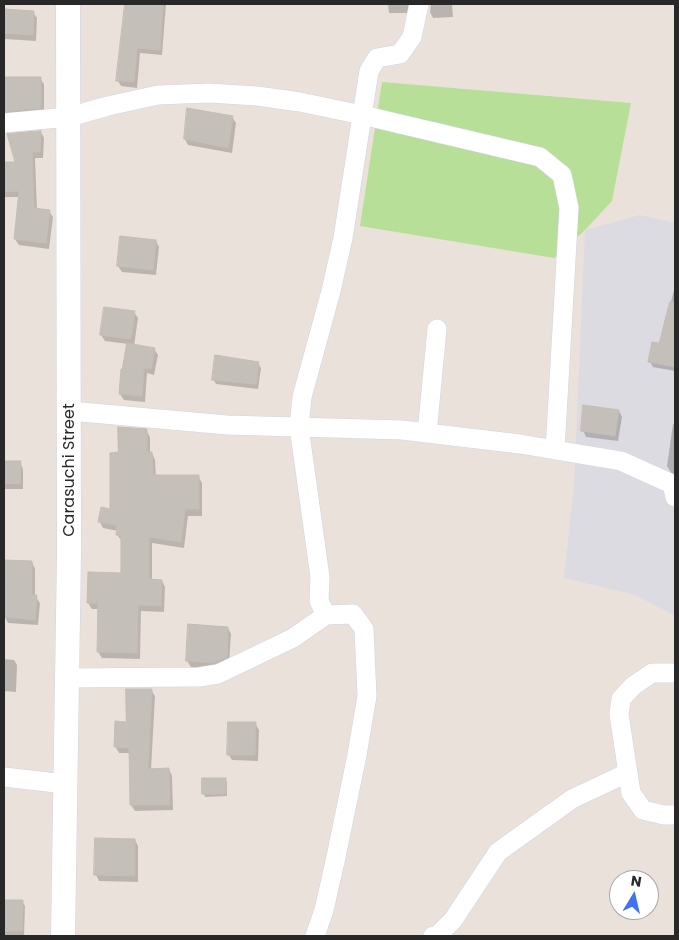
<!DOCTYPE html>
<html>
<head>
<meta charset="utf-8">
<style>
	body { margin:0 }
	#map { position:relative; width:679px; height:940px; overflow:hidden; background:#eae2da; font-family:Poppins,sans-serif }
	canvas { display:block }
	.frame { position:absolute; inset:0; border:5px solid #282828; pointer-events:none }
	.north { position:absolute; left:609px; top:870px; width:50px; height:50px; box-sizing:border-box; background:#fff; border:1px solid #a9a9a9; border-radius:50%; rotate:9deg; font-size:14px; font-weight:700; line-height:20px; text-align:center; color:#282828 }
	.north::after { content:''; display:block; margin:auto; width:18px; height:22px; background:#4072f1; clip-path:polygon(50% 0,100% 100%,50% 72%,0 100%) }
</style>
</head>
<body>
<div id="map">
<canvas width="679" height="940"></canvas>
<div class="frame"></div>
<div class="north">N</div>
</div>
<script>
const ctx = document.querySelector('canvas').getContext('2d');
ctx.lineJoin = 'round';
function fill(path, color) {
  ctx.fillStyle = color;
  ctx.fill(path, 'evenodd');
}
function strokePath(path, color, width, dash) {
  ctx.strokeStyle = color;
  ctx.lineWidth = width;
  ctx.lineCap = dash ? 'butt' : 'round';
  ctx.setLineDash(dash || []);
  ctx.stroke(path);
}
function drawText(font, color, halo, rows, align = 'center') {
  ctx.font = font + ' Poppins,sans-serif';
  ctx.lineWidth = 4;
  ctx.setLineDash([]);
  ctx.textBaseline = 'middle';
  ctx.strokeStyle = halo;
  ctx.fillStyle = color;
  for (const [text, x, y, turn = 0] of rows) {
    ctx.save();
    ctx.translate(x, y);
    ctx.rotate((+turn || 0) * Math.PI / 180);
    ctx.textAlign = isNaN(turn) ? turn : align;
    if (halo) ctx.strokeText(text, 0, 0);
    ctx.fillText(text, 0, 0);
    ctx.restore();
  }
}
fill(new Path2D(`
	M640 215 675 223V616L635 595 564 578 574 486 585 230Z`), '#dcdbe2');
fill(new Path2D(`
	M382 82 631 103 612 201 585 230 554 258 360 226Z`), '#b7df98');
fill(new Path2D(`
	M126 4H166L162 55 140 53 137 88 121 86 118 81Z
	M388 4H409L407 13H389Z
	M431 4H452L453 17 433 18 430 12Z
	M4 10 33 12 37 18 36 41 5 39Z
	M40 78 44 84V114L4 118V79Z
	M232 117 236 123 232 153 188 145 185 139Z
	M41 132 44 138 43 158H35L37 210 49 211 53 217 49 249 19 245 15 239 20 197H4V164L17 163Z
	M156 241 159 247 156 275 122 272 118 266Z
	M675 286V371L653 367 650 362 660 344Z
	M134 312 138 318 134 346 154 349 158 355 154 375 147 373 145 402 124 400 120 394 128 344 105 341 101 335Z
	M258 363 261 368 258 389 216 384 213 379Z
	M619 411 622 417 618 441 586 437 583 430Z
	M673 424 675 425V477L673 476 667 466Z
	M146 430 150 437V453H152L155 460 156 477 198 476 202 483V516H188L184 548 152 543V580L162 581 165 587 164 612 141 611 140 659 102 658 98 652 99 609H92L88 603 123 575 122 541 117 535 118 531 103 528 100 522 112 510 119 454Z
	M4 462 20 463 23 469V489H4Z
	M4 562H32L35 569V596L40 603 38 625 8 623 5 617 6 595 4 591Z
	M228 628 231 634 229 664 219 669 191 667 187 661Z
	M4 659 14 660 17 665 16 692 4 691Z
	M151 690 155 696 151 770 169 769 172 776 173 810 135 811 131 805 130 753H119L115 746 127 723Z
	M255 723 259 730 258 761 232 760 228 754Z
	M203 779H225L227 782V796L205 797 204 794Z
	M135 840 138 846V882L99 881 96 875Z
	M4 901H22L25 906 24 936H4Z`), '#0003');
const building = new Path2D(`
	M125 4H163L160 50 137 48 134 82 116 81Z
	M4 9 34 11 33 35 4 33Z
	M4 77H41V108L4 112Z
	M187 108 233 116 228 148 184 139Z
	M41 131 40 152H32L34 208 50 210 46 243 14 239 19 191 4 192V162H15L7 134Z
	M120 236 156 240 153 270 117 266Z
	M670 302H675V367L648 362 652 342 659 343Z
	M104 307 135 311 131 339 100 335Z
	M127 343 155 348 151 369 144 368 142 396 119 394 121 369H122Z
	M215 355 259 362 256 384 212 380Z
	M583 405 619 410 615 436 581 431Z
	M118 427 147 429V452H152L153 475H199V509H185L181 542 149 537V579L162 580 161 606 138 605 137 653 97 652 98 603H87L88 572 121 573V536L116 535 117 525 98 522 101 507 110 509V453L118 452Z
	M4 461H21L20 484 4 483Z
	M4 560 32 561V595H37L35 620 4 617 6 589H4Z
	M188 624 228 627 227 657 215 663 186 661Z
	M126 689H152L148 769 169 768 170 805H130L129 748 114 747 115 721 126 722Z
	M228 722H256L255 755H227Z
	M202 778H226V794H202Z
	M95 838 135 839V876L94 875Z
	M4 900H23L22 931H4Z`);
fill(building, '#c5bfba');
strokePath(building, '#c5bdb4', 1);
const minor = new Path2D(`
	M4 123 69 117 108 106 158 95 209 93 257 96 300 102 362 115 540 157 562 175 569 208 555 450
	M70 411 227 425 402 430 427 433 520 444 621 461 672 484 675 497
	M427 433 437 329
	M675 673H652L633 686 621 699 619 714 631 793 643 810 664 815H675
	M68 678 199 677 218 674 293 638 326 615
	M4 777 65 784
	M315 936 324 910 336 857 357 755 367 696 364 629 353 614 326 615 319 601 320 577 299 427 302 397 331 291 343 238 369 71 377 58 400 54 412 37 419 4
	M433 936 438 935 453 920 498 852 572 799 627 773`);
const tertiary = new Path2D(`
	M63 936 69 553 68 4`);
strokePath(minor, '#cfd4e1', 20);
strokePath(tertiary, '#cfd4e1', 25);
strokePath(minor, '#fff', 19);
strokePath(tertiary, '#fff', 24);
drawText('16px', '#282828', '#fff', [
	["Carasuchi Street",70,470,-90]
]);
</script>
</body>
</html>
